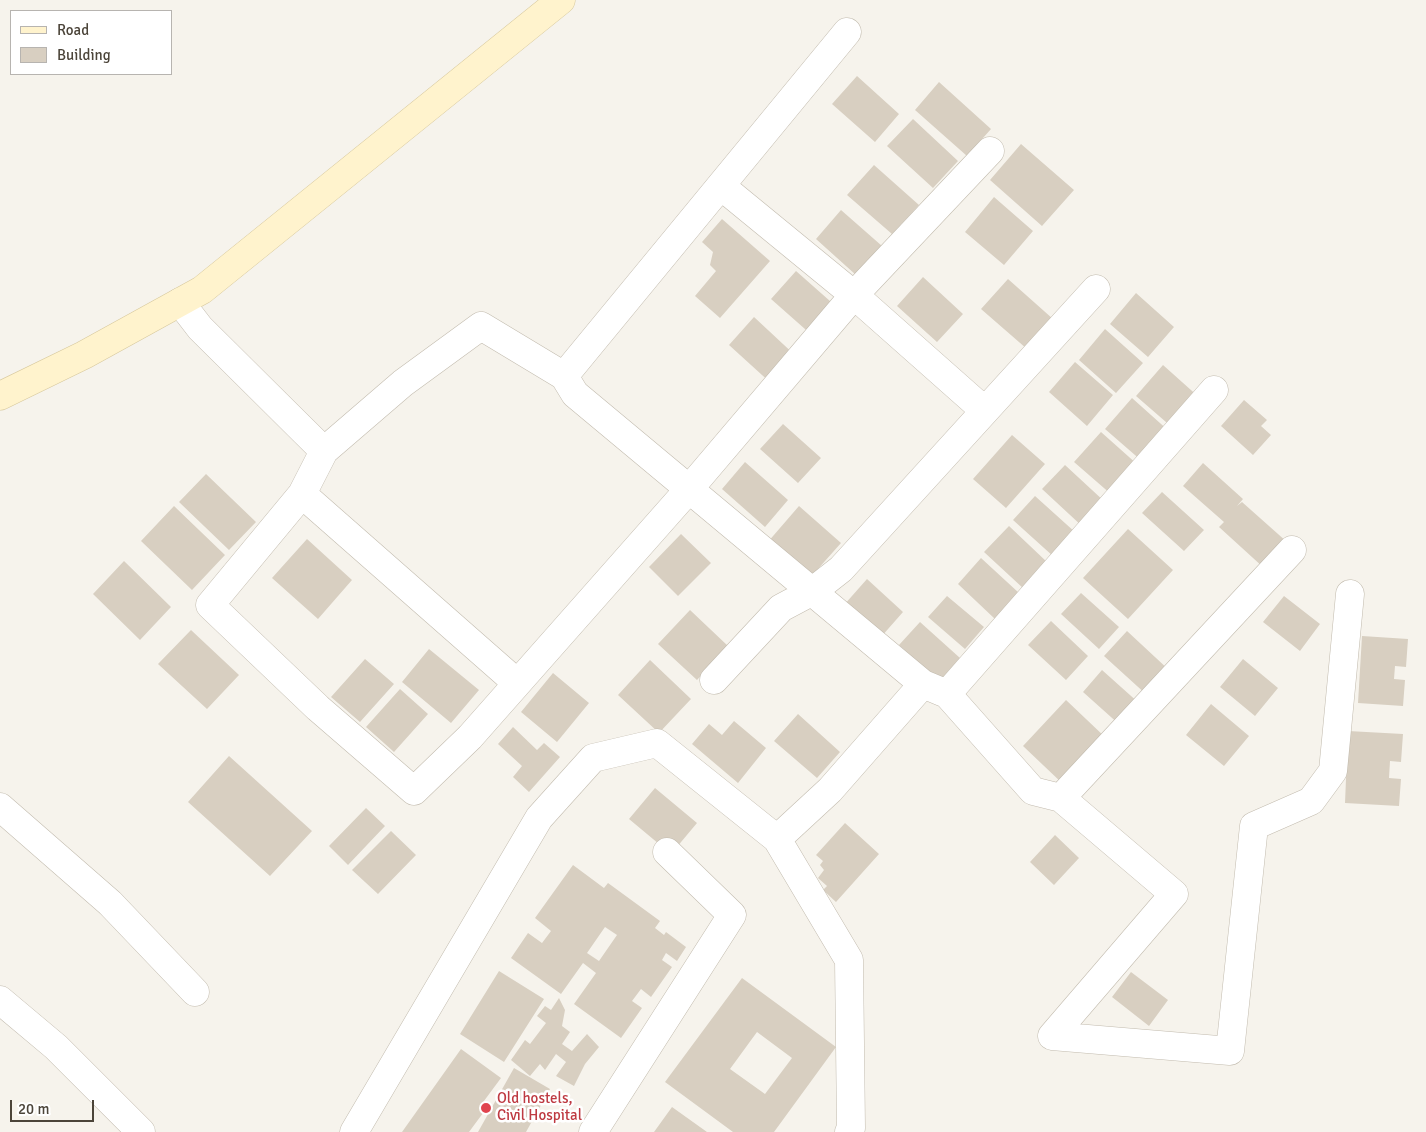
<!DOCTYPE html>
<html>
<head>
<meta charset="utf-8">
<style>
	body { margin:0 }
	#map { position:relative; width:1426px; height:1132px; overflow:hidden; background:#f6f3ec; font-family:Signika,sans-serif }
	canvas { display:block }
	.legend { position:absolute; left:10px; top:10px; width:162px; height:65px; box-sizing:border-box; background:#fff; border:1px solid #b7b4b0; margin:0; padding:6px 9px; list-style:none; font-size:15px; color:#4b4439 }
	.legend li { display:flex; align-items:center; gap:10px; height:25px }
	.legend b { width:25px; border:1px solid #b7b4b0 }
	.scale { position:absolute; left:10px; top:1100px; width:84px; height:22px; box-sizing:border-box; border:2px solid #4b4439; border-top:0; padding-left:6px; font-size:15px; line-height:18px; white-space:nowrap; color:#4b4439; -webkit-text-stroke:4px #fff; paint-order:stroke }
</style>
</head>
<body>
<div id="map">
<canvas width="1426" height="1132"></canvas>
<ul class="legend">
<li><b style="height:6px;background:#fff3cd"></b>Road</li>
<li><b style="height:14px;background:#d8cfc1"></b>Building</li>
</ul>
<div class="scale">20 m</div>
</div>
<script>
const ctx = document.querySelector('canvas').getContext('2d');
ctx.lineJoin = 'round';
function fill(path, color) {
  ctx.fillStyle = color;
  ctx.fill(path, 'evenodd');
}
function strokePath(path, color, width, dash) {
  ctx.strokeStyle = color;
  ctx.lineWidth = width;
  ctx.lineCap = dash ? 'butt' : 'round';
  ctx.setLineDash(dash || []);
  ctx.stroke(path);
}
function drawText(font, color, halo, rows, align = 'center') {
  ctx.font = font + ' Signika,sans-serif';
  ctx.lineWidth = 5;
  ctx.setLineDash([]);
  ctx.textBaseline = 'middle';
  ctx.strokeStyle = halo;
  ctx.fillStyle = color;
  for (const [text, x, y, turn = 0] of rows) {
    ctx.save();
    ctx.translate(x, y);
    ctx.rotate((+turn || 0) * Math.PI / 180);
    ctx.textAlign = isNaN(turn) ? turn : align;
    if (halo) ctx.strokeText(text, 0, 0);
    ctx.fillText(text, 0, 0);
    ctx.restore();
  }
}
fill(new Path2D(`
	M857 76 899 114 875 142 832 104Z
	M939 82 991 129 967 156 915 110Z
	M913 119 958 161 933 188 887 146Z
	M1021 144 1074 190 1042 226 990 180Z
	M874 165 919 205 892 234 847 195Z
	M994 197 1033 231 1004 265 965 232Z
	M841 210 882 246 856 275 816 239Z
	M722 219 770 261 720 318 695 296 716 271 710 265 713 252 702 242Z
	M796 271 839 309 814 337 771 299Z
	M923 277 963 314 937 342 897 306Z
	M1008 279 1053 319 1027 349 981 309Z
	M1136 293 1174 327 1148 357 1110 324Z
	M754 317 798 358 773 385 729 345Z
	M1105 329 1143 363 1116 393 1079 360Z
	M1075 362 1113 395 1087 426 1049 392Z
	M1163 365 1201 399 1174 429 1136 396Z
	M1132 398 1170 432 1143 462 1105 429Z
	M1244 400 1267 420 1261 426 1271 435 1253 455 1221 426Z
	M783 424 821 458 798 483 760 449Z
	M1101 432 1138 465 1112 495 1074 462Z
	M1012 435 1045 464 1006 508 973 479Z
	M745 462 788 500 765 527 722 489Z
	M1203 463 1243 499 1237 506 1242 502 1287 542 1264 568 1219 527 1224 522 1183 486Z
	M1065 465 1105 502 1083 527 1042 489Z
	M206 474 256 522 229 550 179 502Z
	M1162 492 1204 530 1184 551 1142 513Z
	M1035 496 1076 533 1054 557 1013 520Z
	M174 506 225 555 192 590 141 541Z
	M799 506 841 543 809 579 767 543Z
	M1009 526 1048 563 1024 589 984 552Z
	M1128 529 1173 570 1128 619 1083 578Z
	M681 534 711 563 678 596 649 567Z
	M307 539 352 580 318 619 272 578Z
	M981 558 1019 593 995 619 958 584Z
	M124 561 171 607 140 640 93 594Z
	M867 579 903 612 881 637 844 605Z
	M1081 593 1119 627 1099 649 1061 614Z
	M947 596 984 627 965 649 928 617Z
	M1284 596 1320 624 1300 651 1263 622Z
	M690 610 728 646 697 680 658 644Z
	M1051 621 1088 656 1066 680 1028 645Z
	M920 622 960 658 939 682 899 645Z
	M191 630 239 675 207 709 158 664Z
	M1127 631 1170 671 1148 696 1104 656Z
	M1362 636 1408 639 1406 667 1395 666 1394 679 1405 680 1403 706 1358 703Z
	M429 649 479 690 451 723 402 682Z
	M365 659 394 684 360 722 331 697Z
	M1243 659 1278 688 1255 716 1220 687Z
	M650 660 691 699 659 733 618 695Z
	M1102 670 1140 704 1121 726 1083 692Z
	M553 673 589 703 557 742 521 712Z
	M400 689 428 714 394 752 366 727Z
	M1066 700 1106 738 1063 784 1023 746Z
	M1211 704 1249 736 1224 766 1186 735Z
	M798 714 840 752 817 778 774 741Z
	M734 721 766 748 738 783 692 744 709 724 722 735Z
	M513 727 537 750 544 743 560 757 529 792 513 777 522 766 498 744Z
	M1348 731 1403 734 1401 762 1390 761 1389 778 1401 779 1399 806 1345 803Z
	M229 756 312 831 270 876 188 802Z
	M655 788 697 823 671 854 629 819Z
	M366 808 385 826 348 865 329 846Z
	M845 823 879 854 836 902 823 890 827 886 818 878 824 870 820 865 823 861 816 855Z
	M391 831 416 855 378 894 352 870Z
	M1055 835 1079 858 1054 885 1030 862Z
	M573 865 604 888 608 883 660 921 655 928 664 935 666 932 686 947 677 961 666 953 662 960 672 967 651 997 641 989 632 1001 642 1008 621 1038 574 1004 596 973 583 963 561 994 511 958 528 933 542 943 551 931 535 918ZM605 927 617 935 599 961 587 953Z
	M499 971 544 999 504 1062 460 1034Z
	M1131 972 1168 1000 1149 1026 1112 997Z
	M742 978 836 1047 774 1132H733L665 1082ZM757 1032 792 1058 765 1094 730 1069Z
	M559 998 565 1010 562 1026 570 1032 562 1044 572 1051 587 1034 599 1047 585 1064 574 1086 556 1076 566 1062 556 1054 545 1070 540 1064 530 1076 511 1060 525 1040 530 1044 546 1023 537 1016 545 1006 551 1010Z
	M461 1049 501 1078 481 1105 486 1109 469 1132H402Z
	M514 1068 550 1089 526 1132H478Z
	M672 1107 707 1132H654Z`), '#d8cfc1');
const street = new Path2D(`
	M847 32 564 376 575 394 923 684 947 694 1033 791 1061 798 1292 550
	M721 186 854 295 985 411
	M180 302 200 328 324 451
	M564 376 481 326 403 383 324 451 302 494 210 605 318 708 414 791 470 737 690 488 854 295 990 151
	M302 494 517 683
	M714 680 781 608 813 591 841 569 1096 289
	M947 694 1214 390
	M1061 798 1174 894 1052 1036 1230 1051 1254 826 1311 801 1333 771 1350 594
	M0 807 110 903 195 992
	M777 839 830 790 923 684
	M0 1000 56 1047 141 1132
	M354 1132 539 818 593 758 657 743 777 839 849 960 851 1128 849 1132
	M593 1132 732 915 667 852`);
const secondary = new Path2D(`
	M0 396 84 355 202 290 561 0`);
strokePath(street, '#c2bbae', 29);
strokePath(secondary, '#d6c79b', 29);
strokePath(street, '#fff', 28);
strokePath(secondary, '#fff3cd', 28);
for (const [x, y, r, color] of [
	[486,1108,6,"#e0444e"]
]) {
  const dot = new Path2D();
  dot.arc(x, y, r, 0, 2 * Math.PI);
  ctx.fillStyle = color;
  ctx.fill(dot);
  strokePath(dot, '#fff', 2);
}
drawText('15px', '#be3a42', '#fff', [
	["Old hostels,",497,1099],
	["Civil Hospital",497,1116]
], 'left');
</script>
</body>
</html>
